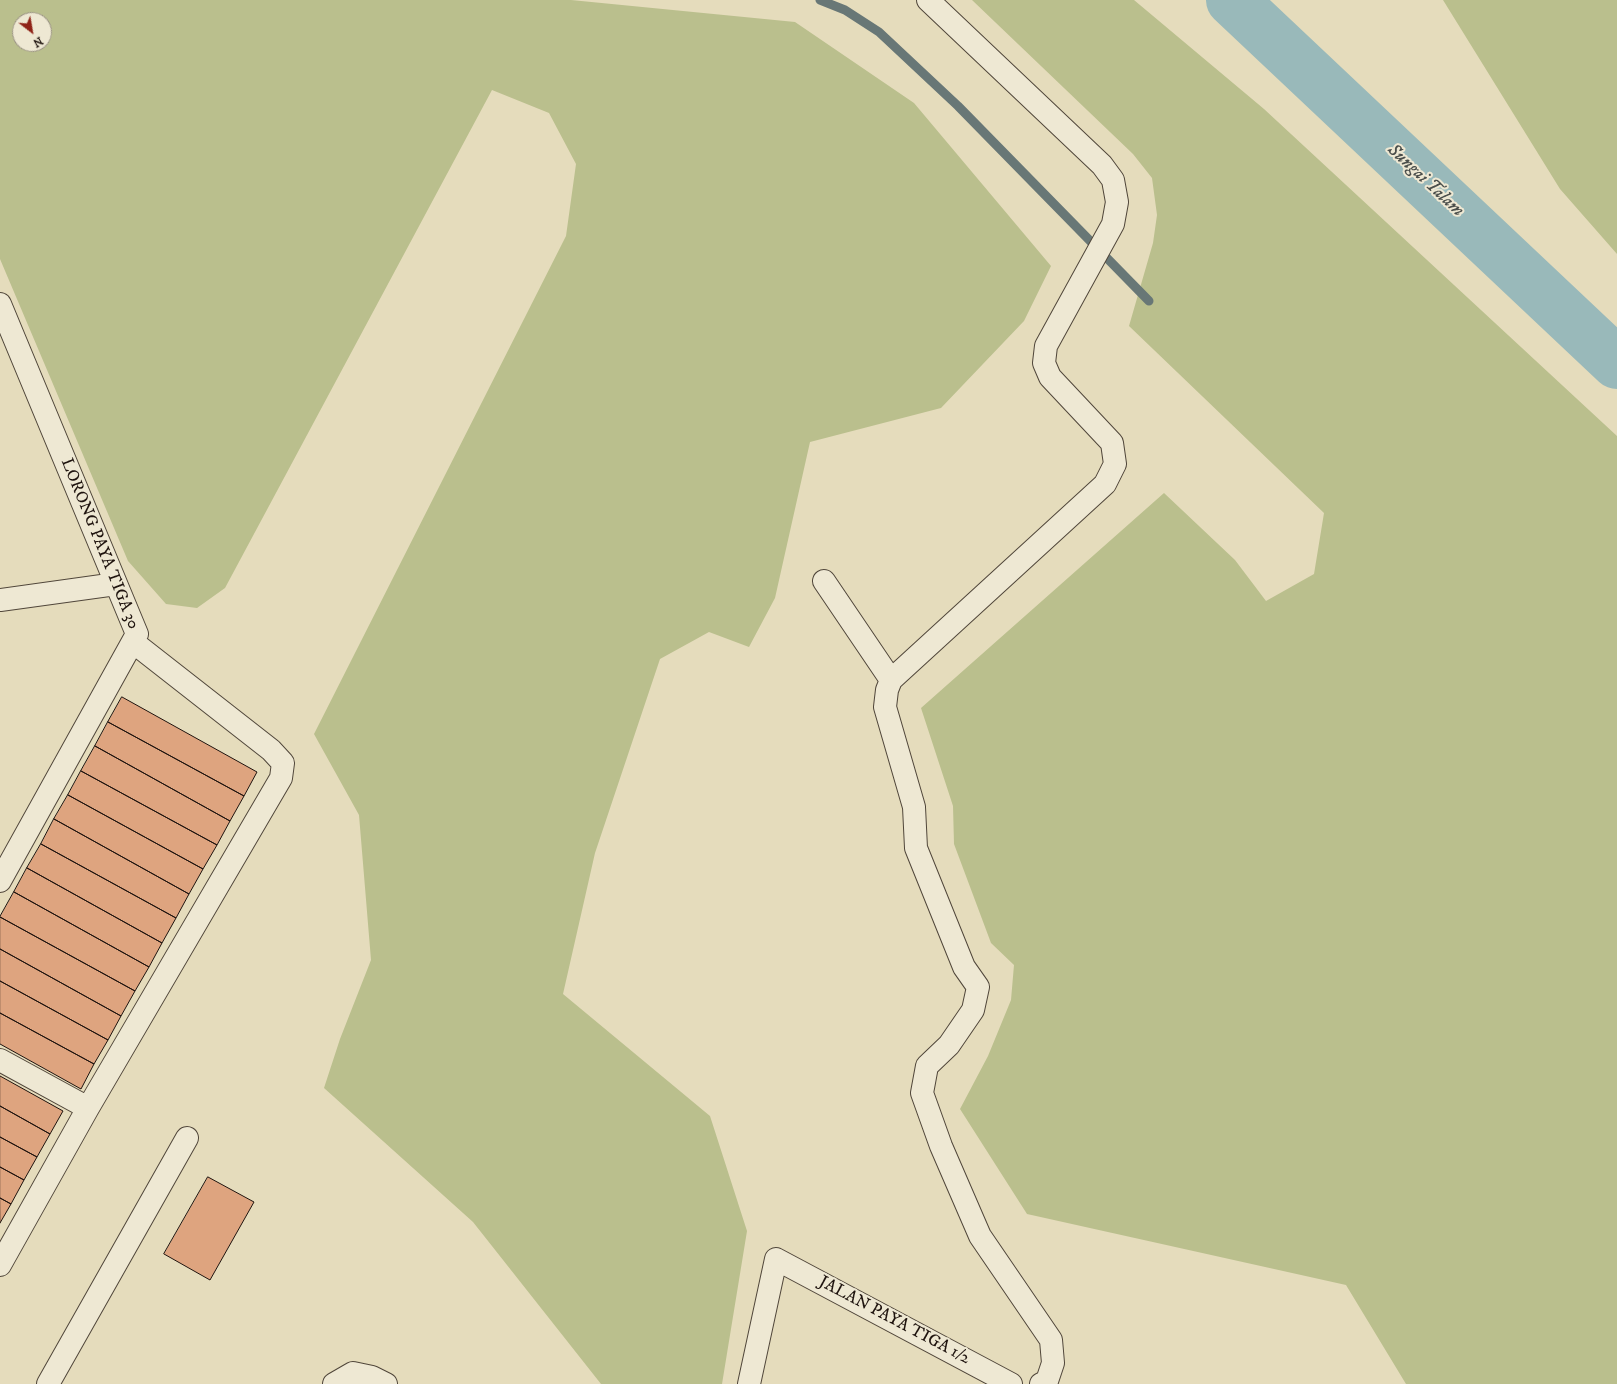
<!DOCTYPE html>
<html>
<head>
<meta charset="utf-8">
<style>
	body { margin:0 }
	#map { position:relative; width:1617px; height:1384px; overflow:hidden; background:#e5dcbc; font-family:"IM FELL DW Pica",serif }
	canvas { display:block }
	.north { position:absolute; left:12px; top:12px; width:40px; height:40px; box-sizing:border-box; background:#eee8d3; border:1px solid #9b9385; border-radius:50%; rotate:149deg; font-size:11px; font-weight:700; line-height:16px; text-align:center; color:#1f140f }
	.north::after { content:''; display:block; margin:auto; width:14px; height:18px; background:#8f2418; clip-path:polygon(50% 0,100% 100%,50% 72%,0 100%) }
</style>
</head>
<body>
<div id="map">
<canvas width="1617" height="1384"></canvas>
<div class="north">N</div>
</div>
<script>
const ctx = document.querySelector('canvas').getContext('2d');
ctx.lineJoin = 'round';
function fill(path, color) {
  ctx.fillStyle = color;
  ctx.fill(path, 'evenodd');
}
function strokePath(path, color, width, dash) {
  ctx.strokeStyle = color;
  ctx.lineWidth = width;
  ctx.lineCap = dash ? 'butt' : 'round';
  ctx.setLineDash(dash || []);
  ctx.stroke(path);
}
function drawText(font, color, halo, rows, align = 'center') {
  ctx.font = font + ' "IM FELL DW Pica",serif';
  ctx.lineWidth = 4;
  ctx.setLineDash([]);
  ctx.textBaseline = 'middle';
  ctx.strokeStyle = halo;
  ctx.fillStyle = color;
  for (const [text, x, y, turn = 0] of rows) {
    ctx.save();
    ctx.translate(x, y);
    ctx.rotate((+turn || 0) * Math.PI / 180);
    ctx.textAlign = isNaN(turn) ? turn : align;
    if (halo) ctx.strokeText(text, 0, 0);
    ctx.fillText(text, 0, 0);
    ctx.restore();
  }
}
fill(new Path2D(`
	M0 0H571L795 22 914 103 1051 266 1024 321 941 408 810 442 775 598 749 647 709 632 660 659 595 853 563 994 710 1116 747 1231 722 1384H601L473 1222 324 1088 340 1039 371 960 359 815 314 734 566 236 576 164 549 113 492 90 225 588 197 608 166 604 128 561 0 259ZM20 20H44V44H20Z
	M972 0H1134L1264 109 1617 436V1384H1406L1346 1285 1027 1214 960 1109 988 1056 1011 1000 1014 965 991 943 954 844 953 806 921 708 1164 493 1235 560 1266 601 1314 574 1324 513 1129 326 1153 243 1157 215 1152 178 1133 154Z
	M1443 0H1617V254L1560 189Z`), '#babf8d');
strokePath(new Path2D(`
	M820 0 845 10 879 32 958 106 1149 301`), '#687776', 9);
strokePath(new Path2D(`
	M1232 0 1617 363`), '#99b9ba', 52);
const building = new Path2D(`
	M122 697 257 772 244 796 108 722Z
	M108 722 244 796 230 821 95 746Z
	M95 746 230 821 217 845 81 771Z
	M81 771 217 845 203 869 68 795Z
	M68 795 203 869 189 894 54 819Z
	M54 819 189 894 176 918 41 844Z
	M41 844 176 918 162 943 27 868Z
	M27 868 162 943 149 967 14 892Z
	M14 892 149 967 135 991 0 917Z
	M0 917 135 991 121 1016 0 949Z
	M0 949 121 1016 108 1040 0 981Z
	M0 981 108 1040 94 1064 0 1013Z
	M0 1013 94 1064 81 1089 0 1044Z
	M0 1076 63 1111 50 1134 0 1106Z
	M0 1106 50 1134 37 1157 0 1137Z
	M0 1137 37 1157 24 1180 0 1167Z
	M0 1167 24 1180 11 1204 0 1198Z
	M208 1177 254 1202 210 1280 164 1254Z
	M0 1198 11 1204 0 1223Z`);
fill(building, '#dea47f');
strokePath(building, '#1f140f', 1);
const minor = new Path2D(`
	M928 0 1102 165 1113 180 1117 202 1113 224 1046 346 1044 363 1050 377 1112 443 1115 464 1105 484 891 680 887 690 885 707 914 807 916 848 964 967 978 987 973 1010 949 1045 927 1066 922 1093 941 1146 980 1236 1051 1340 1053 1363 1047 1381 1041 1384
	M0 304 137 634 0 881
	M824 581 891 680
	M0 600 116 584
	M0 1060 88 1108
	M0 1265 88 1108 281 778 283 763 271 750 133 642
	M48 1384 187 1138
	M334 1384 353 1373 372 1377 386 1384
	M749 1384 776 1259 1011 1384`);
strokePath(minor, '#50463a', 24);
strokePath(minor, '#eee8d3', 22);
drawText('17px', '#1f140f', '#eee8d3', [
	["LORONG PAYA TIGA 30",99,544,68],
	["JALAN PAYA TIGA 1/2",894,1321,28]
]);
drawText('italic 18px', '#4a4e4b', '#eee8d3', [
	["Sungai Talam",1425,181,43]
]);
</script>
</body>
</html>
